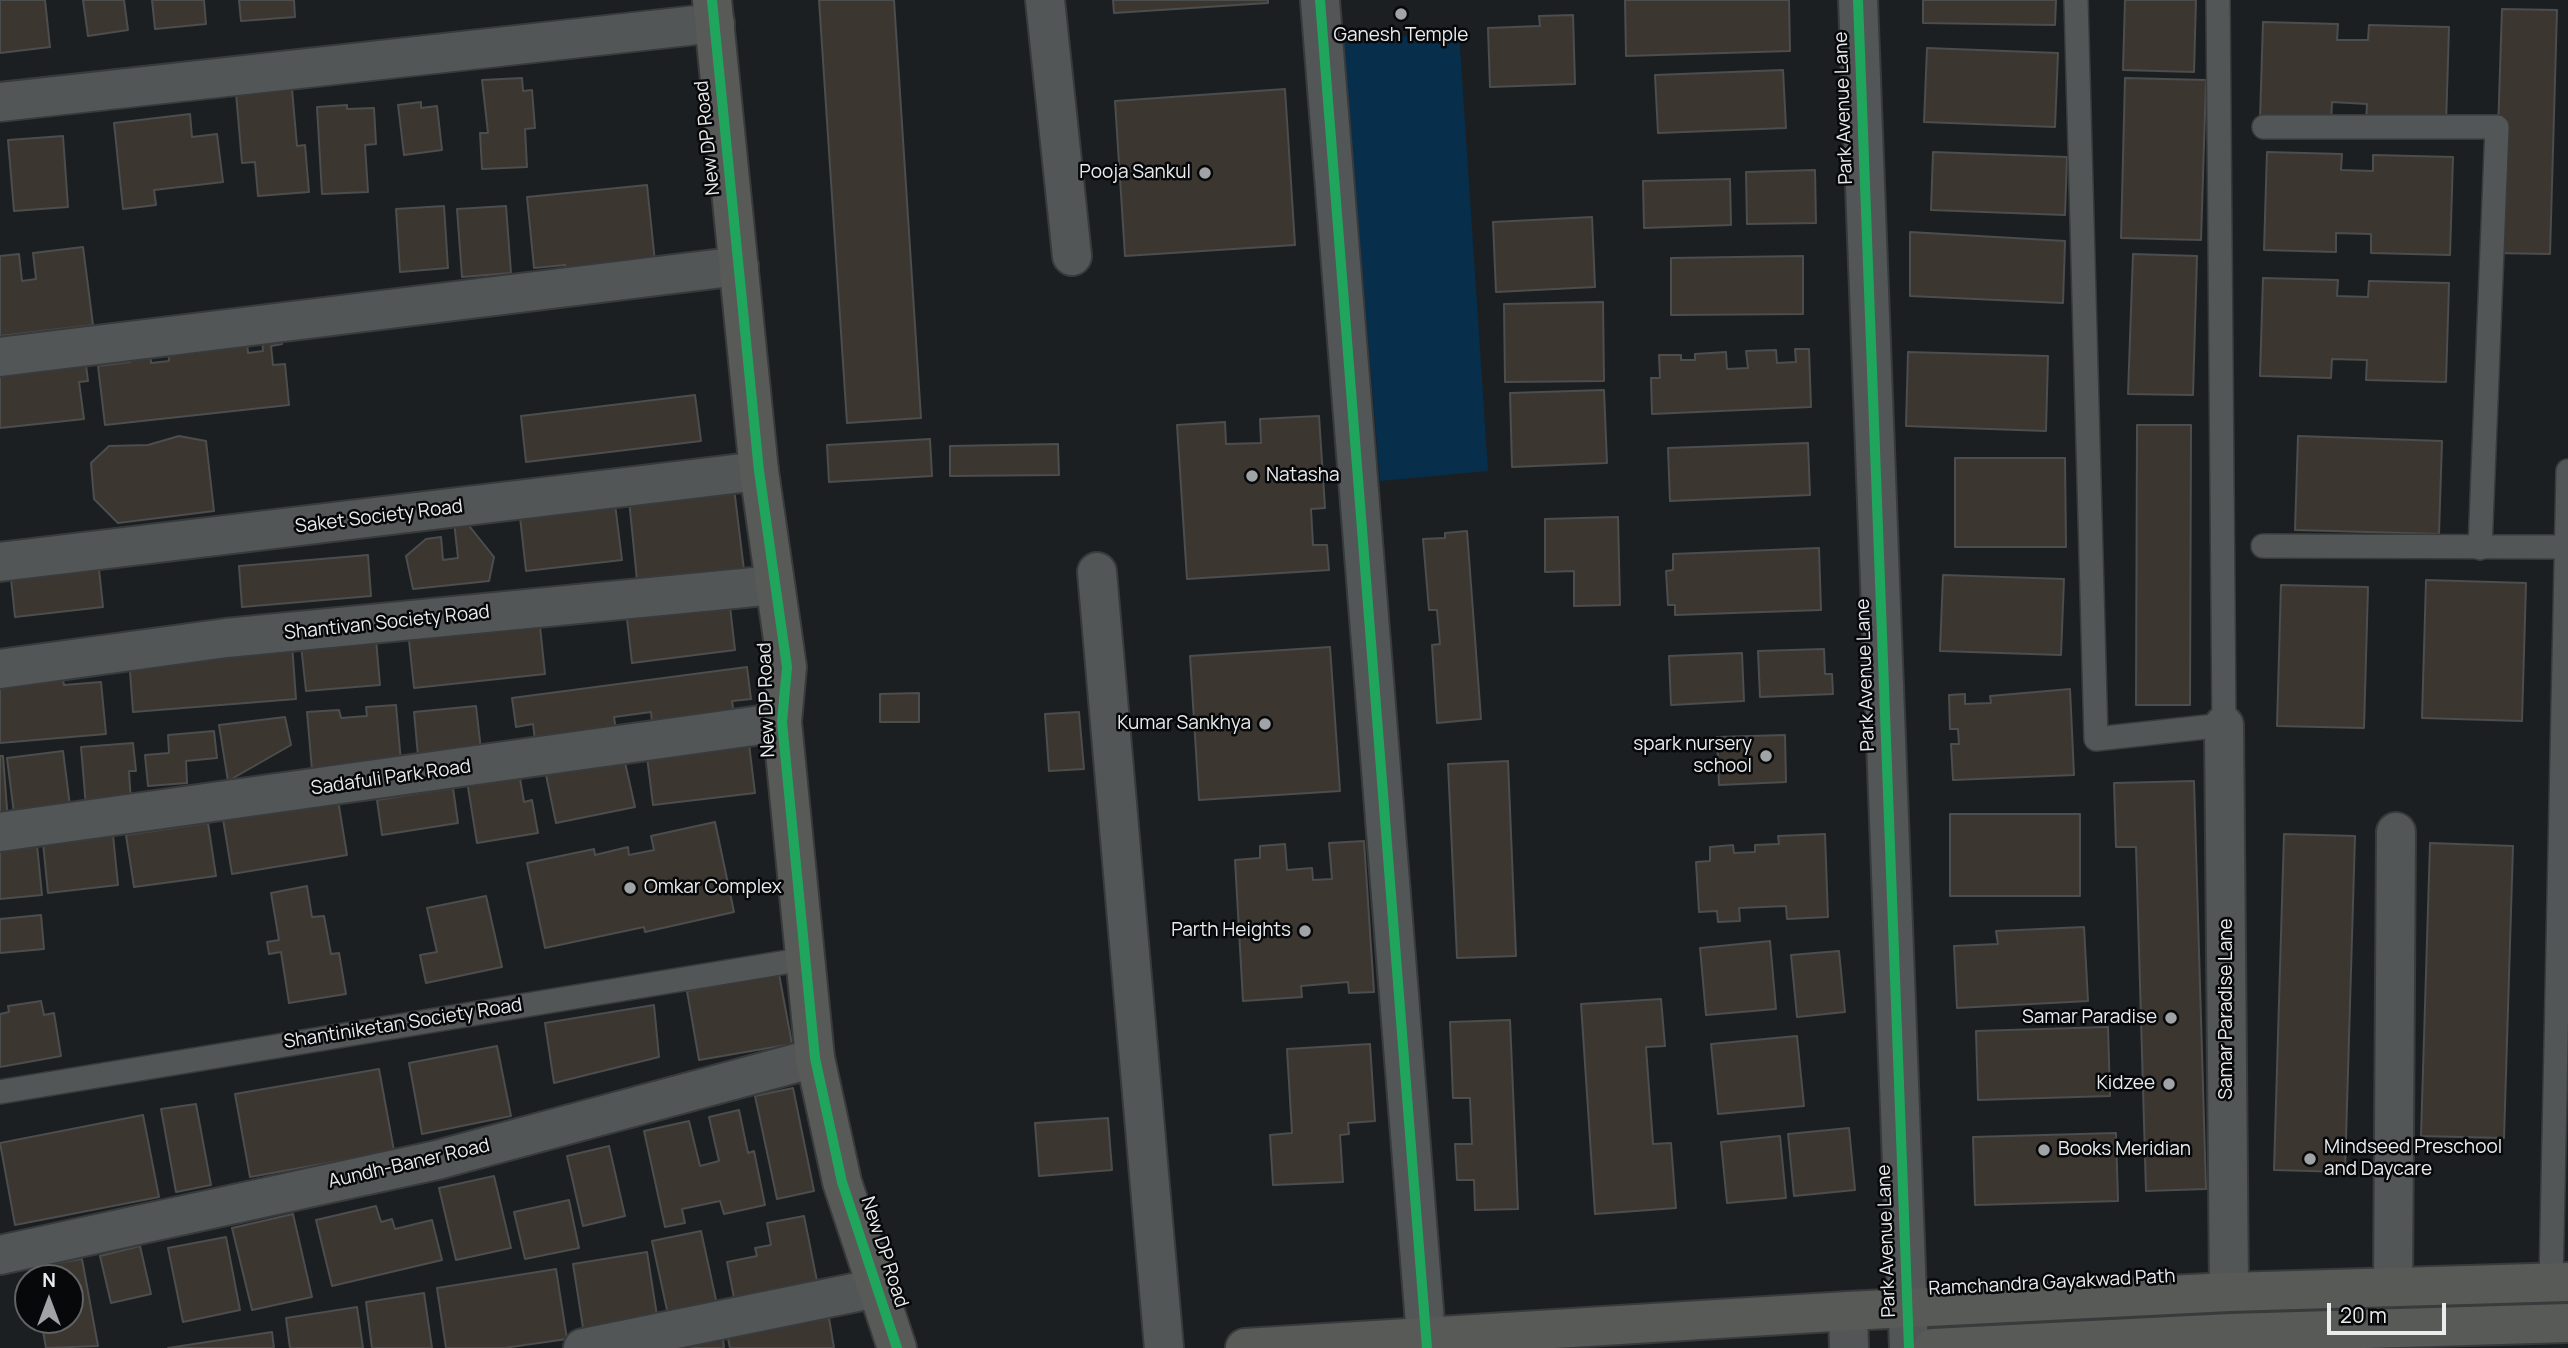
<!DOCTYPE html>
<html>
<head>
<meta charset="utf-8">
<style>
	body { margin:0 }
	#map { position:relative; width:2568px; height:1348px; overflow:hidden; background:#1c1f21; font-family:Manrope,sans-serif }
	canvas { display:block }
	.north { position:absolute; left:14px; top:1264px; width:70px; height:70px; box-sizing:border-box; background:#07080a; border:2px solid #616365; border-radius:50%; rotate:0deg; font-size:19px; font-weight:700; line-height:28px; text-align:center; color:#e9ebed }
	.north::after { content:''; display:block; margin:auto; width:24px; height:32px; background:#a1a4a6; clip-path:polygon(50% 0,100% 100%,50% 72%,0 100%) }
	.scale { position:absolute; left:2327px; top:1303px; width:119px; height:32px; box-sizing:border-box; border:4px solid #e9ebed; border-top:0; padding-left:9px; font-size:21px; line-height:24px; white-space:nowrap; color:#e9ebed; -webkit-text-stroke:5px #07080a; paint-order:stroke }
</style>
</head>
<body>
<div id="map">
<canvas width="2568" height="1348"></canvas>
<div class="north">N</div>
<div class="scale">20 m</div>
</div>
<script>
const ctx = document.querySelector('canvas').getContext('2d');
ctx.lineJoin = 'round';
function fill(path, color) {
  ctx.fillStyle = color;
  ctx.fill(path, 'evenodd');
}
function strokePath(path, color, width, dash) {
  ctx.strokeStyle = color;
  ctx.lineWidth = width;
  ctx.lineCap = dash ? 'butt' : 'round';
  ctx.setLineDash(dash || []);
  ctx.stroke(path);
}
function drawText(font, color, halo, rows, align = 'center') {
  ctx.font = font + ' Manrope,sans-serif';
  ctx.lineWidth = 5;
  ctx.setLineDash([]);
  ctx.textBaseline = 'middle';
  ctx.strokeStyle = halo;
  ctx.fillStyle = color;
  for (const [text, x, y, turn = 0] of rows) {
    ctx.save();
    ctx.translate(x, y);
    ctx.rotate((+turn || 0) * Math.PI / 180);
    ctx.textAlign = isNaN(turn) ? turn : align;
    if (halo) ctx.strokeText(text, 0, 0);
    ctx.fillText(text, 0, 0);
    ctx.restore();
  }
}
fill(new Path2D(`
	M1459 33 1488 471 1380 481 1343 40Z`), '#072f4b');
const building = new Path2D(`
	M0 0H45L50 47 0 53Z
	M83 0H124L128 30 88 36Z
	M152 0H204L206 24 155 29Z
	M239 0H294L295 17 241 21Z
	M819 0H894L921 418 847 423Z
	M1113 0H1268V3L1114 13Z
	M1625 0H1789L1790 51 1626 56Z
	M1923 0H2056L2055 25 1923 23Z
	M2125 0H2196L2194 72 2123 70Z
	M2502 9 2557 10 2550 254 2494 253Z
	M1573 15 1575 84 1490 87 1488 28 1540 26 1539 16Z
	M2263 22 2338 24 2337 40H2368L2369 25 2449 27 2446 125 2366 123 2367 104 2332 102 2331 122 2260 120Z
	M1927 48 2058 53 2055 127 1924 122Z
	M1783 70 1786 128 1658 133 1655 75Z
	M522 78 523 91 532 90 535 128 525 129 527 167 482 169 480 133H488L482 80Z
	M2125 78 2206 80 2201 240 2121 238Z
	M292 89 297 146 305 145 309 192 258 196 255 162 242 163 236 93Z
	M1285 89 1295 245 1125 256 1115 101Z
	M421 102V108L437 106 442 150 404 155 398 105Z
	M347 105V109L374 108 376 144 365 145 368 192 322 194 317 107Z
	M190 114 192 137 217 134 223 182 154 190 156 205 123 209 114 123Z
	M63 136 68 207 14 211 8 140Z
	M1933 152 2067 157 2065 215 1931 210Z
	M2267 152 2342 154 2341 170 2373 171V155L2453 157 2450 255 2371 253V234L2336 233V252L2264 250Z
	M1815 170 1816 223 1747 224 1746 172Z
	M1730 179 1731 225 1644 228 1643 181Z
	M647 185 655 262 566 271 565 265 534 268 527 197Z
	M444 206 448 268 400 272 396 209Z
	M506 206 511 273 462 277 457 209Z
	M1592 217 1595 287 1496 292 1493 222Z
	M1910 232 2065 241 2063 303 1910 296Z
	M83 247 93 325 0 336V256L19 254 22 281 36 279 33 253Z
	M2133 254 2197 256 2193 395 2128 394Z
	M1803 256V314L1671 315V258Z
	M2263 278 2338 280 2337 296 2368 297 2369 281 2449 283 2446 382 2366 380 2367 360 2332 359 2331 378 2260 376Z
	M1603 302 1604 381 1505 382 1504 304Z
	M282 338V344L271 346 273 365 285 364 289 405 105 425 98 366 130 362 129 353 150 350 151 363 169 361 168 348 247 342 248 353 263 351 262 340Z
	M1795 349H1809L1811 407 1652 414 1651 378H1660L1659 355H1681V360H1695V354L1726 352 1727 369 1748 368 1746 351 1776 350 1777 363 1796 362Z
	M1908 352 2048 356 2046 431 1906 426Z
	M0 358 86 365 88 381 79 382 84 419 0 428Z
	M1604 390 1607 463 1512 467 1510 393Z
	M695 395 701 441 526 462 521 416Z
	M1319 416 1325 508 1311 509 1313 545H1327L1329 570 1187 579 1177 425 1225 422 1226 444 1261 443 1260 419Z
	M2137 425H2191L2190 705H2136Z
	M179 436 206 441 214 511 118 523 94 499 91 463 109 446 148 445Z
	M2298 436 2442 441 2439 534 2295 530Z
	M930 439 932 476 829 482 827 445Z
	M1808 443 1810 495 1670 501 1668 448Z
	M1058 444 1059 475 950 476V446Z
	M1955 458H2065L2066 547H1955Z
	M734 488 744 570 637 580 629 500Z
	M614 496 622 560 526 571 519 508Z
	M1618 517 1620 605 1574 606V571L1545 572V519Z
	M454 521 466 522 494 557 489 581 413 589 406 556 426 539 441 537 443 560 458 558Z
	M1467 531 1481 719 1437 723 1432 645 1440 644 1437 610H1429L1423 539 1445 538V533Z
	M1819 548 1821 610 1675 615V605H1668L1666 571 1673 570V554Z
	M368 555 371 596 242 607 239 566Z
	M99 569 103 607 15 617 11 579Z
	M1943 575 2064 579 2061 655 1940 651Z
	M2426 580 2526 583 2522 721 2422 718Z
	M2281 585 2368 587 2364 728 2277 726Z
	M729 598 735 650 632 663 626 610Z
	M539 617 545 674 414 688 408 631Z
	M376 639 380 685 306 691 301 645Z
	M292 644 296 699 133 712 129 658Z
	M1330 647 1340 791 1199 800 1190 656Z
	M1824 649 1825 674H1832L1833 694 1760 697 1758 651Z
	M1742 653 1744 701 1671 705 1669 656Z
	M747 667 751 699 732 701 735 721 653 732 651 712 614 717 617 737 536 748 533 724 516 727 512 698Z
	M63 680 64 685 101 682 106 734 0 743V686Z
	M2070 689 2074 775 1953 780 1951 744H1959L1958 729H1950L1949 695 1965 694V704L1991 703 1990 696Z
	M919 693V722H880V694Z
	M396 705 401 762 312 770 307 712 339 710 341 718 367 716 366 707Z
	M476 706 481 750 418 756 414 712Z
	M1079 712 1084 769 1049 771 1045 714Z
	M285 717 291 745 228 781 219 725Z
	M214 731 217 758 186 761 187 783 148 786 145 755 169 753 168 735Z
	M1785 735 1786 782 1719 785 1717 737Z
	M133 743 136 771H129L131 803 86 807 81 747Z
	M749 744 755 793 653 805 647 757Z
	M63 751 71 814 15 821 7 758Z
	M0 756H3L8 822 0 823Z
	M624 758 635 807 556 823 546 775Z
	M1508 761 1516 956 1457 958 1448 764Z
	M519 773 524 802 532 800 538 833 477 843 467 781Z
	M2194 781 2206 1189 2146 1191 2136 847H2116L2114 783Z
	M453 788 458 823 382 835 377 800Z
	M338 800 347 855 232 874 223 819Z
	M1950 814H2080V896H1950Z
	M715 822 734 912 645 932 644 927 545 948 527 863 594 849 595 855 628 847 629 855 654 850 651 836Z
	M208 823 216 876 134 887 126 835Z
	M1825 834 1828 917 1787 919 1786 906 1739 908 1740 921 1718 922 1717 911 1699 912 1696 862 1710 861V847L1733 845 1734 853 1755 852V845L1779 844 1778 836Z
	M2284 834 2355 836 2345 1172 2274 1170Z
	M36 835 42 895 0 899V838Z
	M113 835 118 885 48 893 43 843Z
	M1364 841 1374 992 1349 993 1348 982 1301 986 1302 997 1243 1001 1235 860 1260 858V846L1285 844 1287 870 1312 868 1313 880 1332 879 1329 843Z
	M2430 843 2513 846 2504 1138 2421 1136Z
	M307 886 312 917 324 916 331 954 339 953 346 994 289 1003 281 952 269 954 267 942 279 940 271 893Z
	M486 896 502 967 426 983 420 955 437 952 427 908Z
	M41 915 44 949 0 953V919Z
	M2084 927 2088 1001 1957 1008 1954 946 1998 944 1996 931Z
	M1770 941 1776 1009 1706 1015 1700 948Z
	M1839 951 1845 1012 1797 1017 1791 955Z
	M779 974 792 1044 699 1060 687 991Z
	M1661 999 1665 1046 1646 1047 1653 1144 1671 1143 1676 1208 1595 1214 1581 1004Z
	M41 1001 44 1015 54 1013 61 1056 0 1067V1014L9 1012 8 1006Z
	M654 1005 659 1057 554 1083 545 1023Z
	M1510 1020 1518 1209 1475 1210 1474 1180H1457L1455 1144H1472L1470 1098H1453L1450 1022Z
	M2108 1027 2110 1096 1978 1100 1976 1031Z
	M1797 1036 1804 1106 1718 1114 1711 1044Z
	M1370 1044 1375 1121 1348 1123 1349 1134 1340 1135 1343 1182 1273 1185 1270 1135 1292 1133 1287 1049Z
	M497 1046 511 1116 422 1134 409 1063Z
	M379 1069 394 1151 250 1177 235 1094Z
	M793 1088 814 1191 777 1199 755 1096Z
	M196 1104 211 1185 176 1192 161 1109Z
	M739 1110 748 1153 754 1151 765 1205 724 1214 720 1201 682 1209 685 1223 665 1227 644 1131 689 1121 700 1166 719 1161 709 1117Z
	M143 1115 159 1197 15 1225 0 1143Z
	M1108 1118 1112 1170 1039 1176 1035 1123Z
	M1849 1128 1855 1190 1794 1196 1788 1134Z
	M2116 1133 2118 1201 1975 1205 1973 1137Z
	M1780 1136 1786 1198 1727 1203 1721 1142Z
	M609 1146 625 1216 583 1226 567 1156Z
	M494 1176 511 1248 456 1260 439 1188Z
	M569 1200 579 1248 525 1259 514 1212Z
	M376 1206 381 1222 392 1219 395 1229 432 1220 442 1260 332 1286 316 1220Z
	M293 1214 312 1297 252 1310 232 1228Z
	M804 1216 818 1286 735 1303 727 1262 757 1256 755 1248 771 1245 767 1223Z
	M701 1231 718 1309 669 1319 652 1241Z
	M226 1237 240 1310 183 1322 168 1248Z
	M140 1246 151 1294 111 1303 100 1256Z
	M647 1252 658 1322 584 1334 573 1264Z
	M82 1259 98 1346 46 1348 41 1320H70V1278H33L31 1267Z
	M556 1269 567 1339 504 1348H446L437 1288Z
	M424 1293 432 1348H372L366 1302Z
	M357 1307 363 1348H290L286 1318Z
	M829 1318 834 1348H730L727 1334Z
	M272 1332 274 1348H168Z
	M723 1339 724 1348H667Z`);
fill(building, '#3c3631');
strokePath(building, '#4c4d4d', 2);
const lane = new Path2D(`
	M2076 0 2096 739 2224 725 2218 0
	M2264 127H2497L2480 548
	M2263 546 2566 547
	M0 1092 805 959
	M2551 1282 2568 471`);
const street = new Path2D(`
	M1045 0 1072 256
	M1320 0 1427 1348
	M1858 0 1909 1348
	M0 102 715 23
	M0 357 739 266
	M0 562 759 471
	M1097 572 1164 1348
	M0 669 226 638 775 585
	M2224 725 2229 1292
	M0 832 782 722
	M0 1255 437 1160 815 1058
	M2393 1287 2396 832
	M1848 1311 1849 1348
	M583 1348 877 1288`);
const secondary = new Path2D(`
	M712 0 759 471 787 667 782 722 815 1058 842 1182 897 1348
	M1245 1348 1848 1311 2229 1292 2568 1282
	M1933 1348 2231 1333 2568 1323`);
strokePath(lane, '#383a3b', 26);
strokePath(street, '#383a3b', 42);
strokePath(secondary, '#383a3b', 42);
strokePath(lane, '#535657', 23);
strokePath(street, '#535657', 38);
strokePath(secondary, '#585a58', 38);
strokePath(new Path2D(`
	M712 0 759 471 787 667 782 722 815 1058 842 1182 897 1348
	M1320 0 1427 1348
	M1858 0 1909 1348`), '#20a55d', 10);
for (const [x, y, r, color] of [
	[1401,14,7,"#a1a4a6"],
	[1205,173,7,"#a1a4a6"],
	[1252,476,7,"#a1a4a6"],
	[1265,724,7,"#a1a4a6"],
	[1766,756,7,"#a1a4a6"],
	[630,888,7,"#a1a4a6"],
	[1305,931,7,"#a1a4a6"],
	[2171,1018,7,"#a1a4a6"],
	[2169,1084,7,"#a1a4a6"],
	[2044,1150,7,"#a1a4a6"],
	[2310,1159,7,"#a1a4a6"]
]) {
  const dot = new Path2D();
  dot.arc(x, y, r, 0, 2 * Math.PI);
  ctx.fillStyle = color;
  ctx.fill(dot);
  strokePath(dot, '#07080a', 2.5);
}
drawText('19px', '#e9ebed', '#07080a', [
	["Ganesh Temple",1401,36,"center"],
	["Pooja Sankul",1191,173],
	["Natasha",1266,476,"left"],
	["Kumar Sankhya",1251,724],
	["spark nursery",1752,745],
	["school",1752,767],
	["Omkar Complex",644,888,"left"],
	["Parth Heights",1291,931],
	["Samar Paradise",2157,1018],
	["Kidzee",2155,1084],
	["Mindseed Preschool",2324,1148,"left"],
	["and Daycare",2324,1170,"left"],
	["Books Meridian",2058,1150,"left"]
], 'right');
drawText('19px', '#e9ebed', '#07080a', [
	["Park Avenue Lane",1844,108,-92],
	["New DP Road",708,138,-96],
	["Saket Society Road",379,517,-7],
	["Shantivan Society Road",387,623,-6],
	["Park Avenue Lane",1866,675,-92],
	["New DP Road",767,700,-92],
	["Sadafuli Park Road",391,778,-8],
	["Samar Paradise Lane",2227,1009,-90],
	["Shantiniketan Society Road",403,1024,-9],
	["Aundh-Baner Road",409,1164,-13],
	["Park Avenue Lane",1887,1241,-92],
	["New DP Road",884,1252,72],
	["Ramchandra Gayakwad Path",2052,1283,-3]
]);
</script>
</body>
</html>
